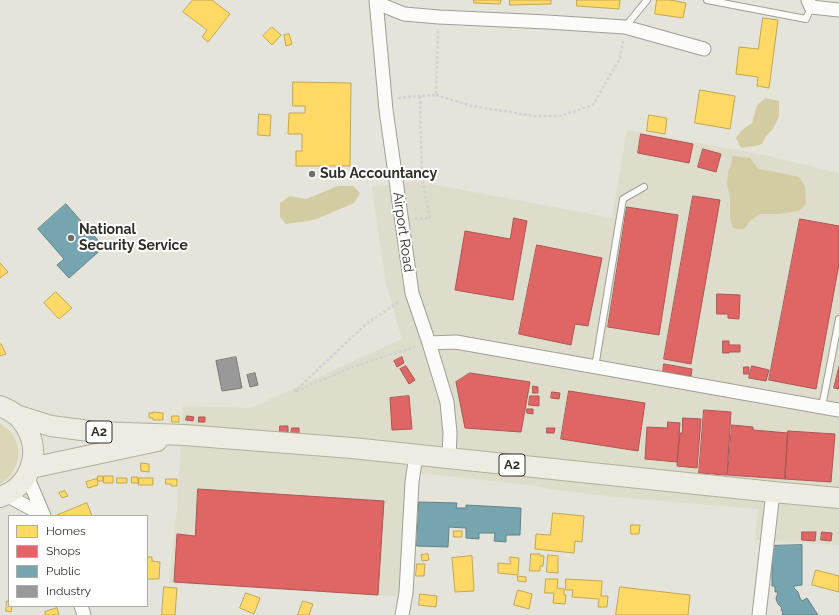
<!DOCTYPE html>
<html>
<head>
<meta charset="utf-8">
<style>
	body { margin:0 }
	#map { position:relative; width:839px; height:615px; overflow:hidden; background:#e5e4db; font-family:Raleway,sans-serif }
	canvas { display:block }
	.legend { position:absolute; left:8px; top:515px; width:140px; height:92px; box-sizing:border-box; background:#fff; border:1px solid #acaca9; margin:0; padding:5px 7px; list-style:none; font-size:12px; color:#2f2f28 }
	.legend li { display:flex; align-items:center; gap:8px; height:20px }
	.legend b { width:20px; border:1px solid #acaca9 }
</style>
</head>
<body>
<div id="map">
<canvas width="839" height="615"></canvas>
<ul class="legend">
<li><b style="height:11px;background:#ffd966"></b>Homes</li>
<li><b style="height:11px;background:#e06666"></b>Shops</li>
<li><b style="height:11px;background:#76a5af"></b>Public</li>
<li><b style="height:11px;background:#999"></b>Industry</li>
</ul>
</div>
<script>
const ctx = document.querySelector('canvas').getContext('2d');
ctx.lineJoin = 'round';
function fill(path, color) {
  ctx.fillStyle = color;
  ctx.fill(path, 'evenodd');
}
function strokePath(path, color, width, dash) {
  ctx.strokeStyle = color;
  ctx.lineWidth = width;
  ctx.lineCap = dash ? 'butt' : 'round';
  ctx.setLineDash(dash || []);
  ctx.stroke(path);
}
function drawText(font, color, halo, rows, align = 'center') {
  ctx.font = font + ' Raleway,sans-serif';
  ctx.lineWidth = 4;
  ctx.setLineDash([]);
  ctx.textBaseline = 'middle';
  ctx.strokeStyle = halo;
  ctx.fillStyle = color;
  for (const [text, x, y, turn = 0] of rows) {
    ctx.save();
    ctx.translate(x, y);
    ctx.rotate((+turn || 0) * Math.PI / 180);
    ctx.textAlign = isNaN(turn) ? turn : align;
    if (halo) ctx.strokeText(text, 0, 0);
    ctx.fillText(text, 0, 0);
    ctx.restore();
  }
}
fill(new Path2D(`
	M627 130 764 155 839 173V545L755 540 758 509 625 498 556 490 536 486 419 473 409 597 169 583 177 509 183 406 251 408 402 339 386 284 372 187 416 181 612 218Z`), '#dedccb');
fill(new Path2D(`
	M0 424C3 426 7 428 10 431 25 448 19 473 0 484Z`), '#dad6b6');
fill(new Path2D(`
	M766 98 779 101V116L773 129 766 136 762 144 755 146 741 148 736 138 742 130 752 123 757 105Z
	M732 156 750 158 759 169 781 173 799 177 805 187 806 204 799 211 780 214H760L750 221 744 229H737L733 228 730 219V197L727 184 728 172 732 162Z
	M338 186H353L360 193 354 203 319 218 309 221 286 224 280 217V203L290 196 306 199Z`), '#d3cca2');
const homes = new Path2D(`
	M193 0H212L230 14 208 42 202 37 207 30 183 12Z
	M474 0H501L500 4 474 3Z
	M510 0H551V4L510 5Z
	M577 0H620L619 9 577 6Z
	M657 0H670L686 3 683 18 655 14Z
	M763 18 778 20 769 88 757 86 758 77 736 74 739 47 758 49Z
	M272 27 281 35 272 45 263 36Z
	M289 34 292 44 286 46 284 35Z
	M293 82 351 83 350 166H296V151H302V134H288L289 113H305V106H293Z
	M700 90 735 96 730 129 695 123Z
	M259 114 271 115 270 136 258 135Z
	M649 115 667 118 665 134 647 131Z
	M0 263 8 272 0 278Z
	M56 292 72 308 59 319 44 303Z
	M0 344H1L6 354 0 356Z
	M153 412 163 413V420H153V418H149V413H153Z
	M172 416H179V422H172Z
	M141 463 149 464V472L141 471Z
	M98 476H103V481H98Z
	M104 476H113V483H104Z
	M132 477H138V483H132Z
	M117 478H127V483H117Z
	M139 478H153V485H139Z
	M97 479 98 485 88 488 86 482Z
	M166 479H177V486H171V484H166Z
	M65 491 68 496 62 498 59 493Z
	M87 503 92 516H55Z
	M553 513 584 516 582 542 575 541 574 553 535 549 536 534 550 535Z
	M631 525H640L639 534H631Z
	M454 531H462V537H454Z
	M428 554 429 560 422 561 421 555Z
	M531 554H540V556H544L543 566H540V571H530Z
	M548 555 558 556V573L547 572Z
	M472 556 474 591 455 592 452 558Z
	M147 557H152V561L160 562 159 579H147Z
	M510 557 519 558 518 575 498 573V563L510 564Z
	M417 564H425L424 576H416Z
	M816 570 839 576V592L812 585Z
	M518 576 526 577V582L518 581Z
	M546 579H558L557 588 564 589V595H566L565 604 553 603 554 593H545Z
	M566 579 602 581 601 596H608L607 607H598L599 599 572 597 573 590H566Z
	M164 587 177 588 175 615H162Z
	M620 587 690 595 688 615H616Z
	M518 590 532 594 529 609 514 605Z
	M246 593 260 598 254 614 240 608Z
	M420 594 437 596 436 607 419 605Z
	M7 601H9V606H12L11 612 6 611Z
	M303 601 313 604 309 615H298Z
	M57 608 59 615H45V612Z`);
fill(homes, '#ffd966');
strokePath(homes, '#c1a653', 1);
const shops = new Path2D(`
	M641 134 693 144 689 163 638 153Z
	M703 149 721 154 716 172 698 167Z
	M693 196 720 200 691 364 664 359Z
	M627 207 678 215 659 335 608 327Z
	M514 218 527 221 513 300 455 290 465 231 510 239Z
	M800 219 839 226V264L816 389 769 380Z
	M537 245 602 258 588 326 575 324 571 345 519 334Z
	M717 294 740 295 739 319 728 318V314H717Z
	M723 341H729V345H740V352H729V353H723Z
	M402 357 404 363 397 367 394 361Z
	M664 364 692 369 691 376 663 372Z
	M406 366 415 380 409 384 400 369Z
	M752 366 769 370 766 381 749 378Z
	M744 367H749V374H744Z
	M839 367V389L834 388Z
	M470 373 530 382 521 432 465 428 456 382Z
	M533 386 538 387V393H533Z
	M569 391 645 403 638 451 561 439Z
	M552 392 560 393 559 399 551 398Z
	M409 396 412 429 392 430 390 398Z
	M530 396H539V406L529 405Z
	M527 409H533V414L527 413Z
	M704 410 731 412 727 475 699 473Z
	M187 416 194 417 193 421 186 420Z
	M199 417H205V422H199Z
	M683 418 701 419 697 468 677 466 680 433H682Z
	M668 422 680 423 677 462 645 459 647 427 667 428Z
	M732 425 753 427V430L788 433 785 479 728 475Z
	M280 426H288V433H280Z
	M292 428H299V434L291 433Z
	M547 428H555L554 433H547Z
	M788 431 835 434 831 482 785 479Z
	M198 489 384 501 378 595 174 582 177 534 195 536Z
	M802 532H816L815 541 802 540Z
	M822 532 832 533 831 541 821 540Z`);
fill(shops, '#e06666');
strokePath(shops, '#ab5653', 1);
const public = new Path2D(`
	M66 204 104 247 69 278 57 265 64 259 38 229Z
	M419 502 457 503 456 508H466V505L521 508 520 535H506V542L494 541 495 533H479V539L466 538V528L449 527 448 547 417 546Z
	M802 545V585L794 586V588L798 592 800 598 802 601 807 598 818 615H783L782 614 783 613 781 609 782 608 778 604 776 599 778 592H775V586H772V562L769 563 768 546Z`);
fill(public, '#76a5af');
strokePath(public, '#618286', 1);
const industry = new Path2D(`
	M236 357 242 388 222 391 216 361Z
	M255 373 258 385 250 387 247 375Z`);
fill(industry, '#999');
strokePath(industry, '#797977', 1);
const service = new Path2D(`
	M707 0 806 19 811 7
	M625 27 647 0
	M595 367 623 199 644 187
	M822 407 839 319`);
const minor = new Path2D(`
	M376 0 386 110 412 293 429 343 447 402 450 433 449 458
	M808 0 811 7 839 10
	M377 3 404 14 439 17 547 22 625 27 704 49
	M429 343 456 342 839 410
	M27 476 44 516
	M6 495 43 515
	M81 606 84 615
	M402 615 406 593 412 482 416 455
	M759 615 773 492`);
const primary = new Path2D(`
	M0 406C10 410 21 417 26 427 42 454 30 487 0 497
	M16 415 51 426 97 432 184 435 352 448 773 492 839 498
	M31 468 157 441`);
strokePath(service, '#9f9e97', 8);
strokePath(minor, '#9f9e97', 15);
strokePath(primary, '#b2af9c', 22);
strokePath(new Path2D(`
	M436 95 472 106 535 116H560L593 105 620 58 623 41
	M398 98 420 96
	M415 219 430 218 422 178 420 96 436 95 438 30
	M296 391 353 367 395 353 415 347
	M294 392 365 325 400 301`), '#d2d2d0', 2.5, [3, 2]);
strokePath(service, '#fbfbfa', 6);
strokePath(minor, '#fbfbfa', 13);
strokePath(primary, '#eeece2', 20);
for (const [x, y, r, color] of [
	[312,174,4,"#6f6e67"],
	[71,238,4,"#6f6e67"]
]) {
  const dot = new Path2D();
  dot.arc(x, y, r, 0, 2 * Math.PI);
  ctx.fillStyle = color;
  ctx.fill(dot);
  strokePath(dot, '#fff', 1.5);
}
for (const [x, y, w] of [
	[99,432,26],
	[512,465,26]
]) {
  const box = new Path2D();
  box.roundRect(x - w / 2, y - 11, w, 22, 3);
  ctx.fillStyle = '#fff';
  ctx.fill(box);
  strokePath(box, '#2f2f28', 1);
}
drawText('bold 13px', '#2f2f28', null, [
	["A2",99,432],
	["A2",512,465]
]);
drawText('bold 14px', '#2f2f28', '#fff', [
	["Sub Accountancy",320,174],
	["National",79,230],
	["Security Service",79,246]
], 'left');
drawText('14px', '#2f2f28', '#fff', [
	["Airport Road",403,232,82]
]);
</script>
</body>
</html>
